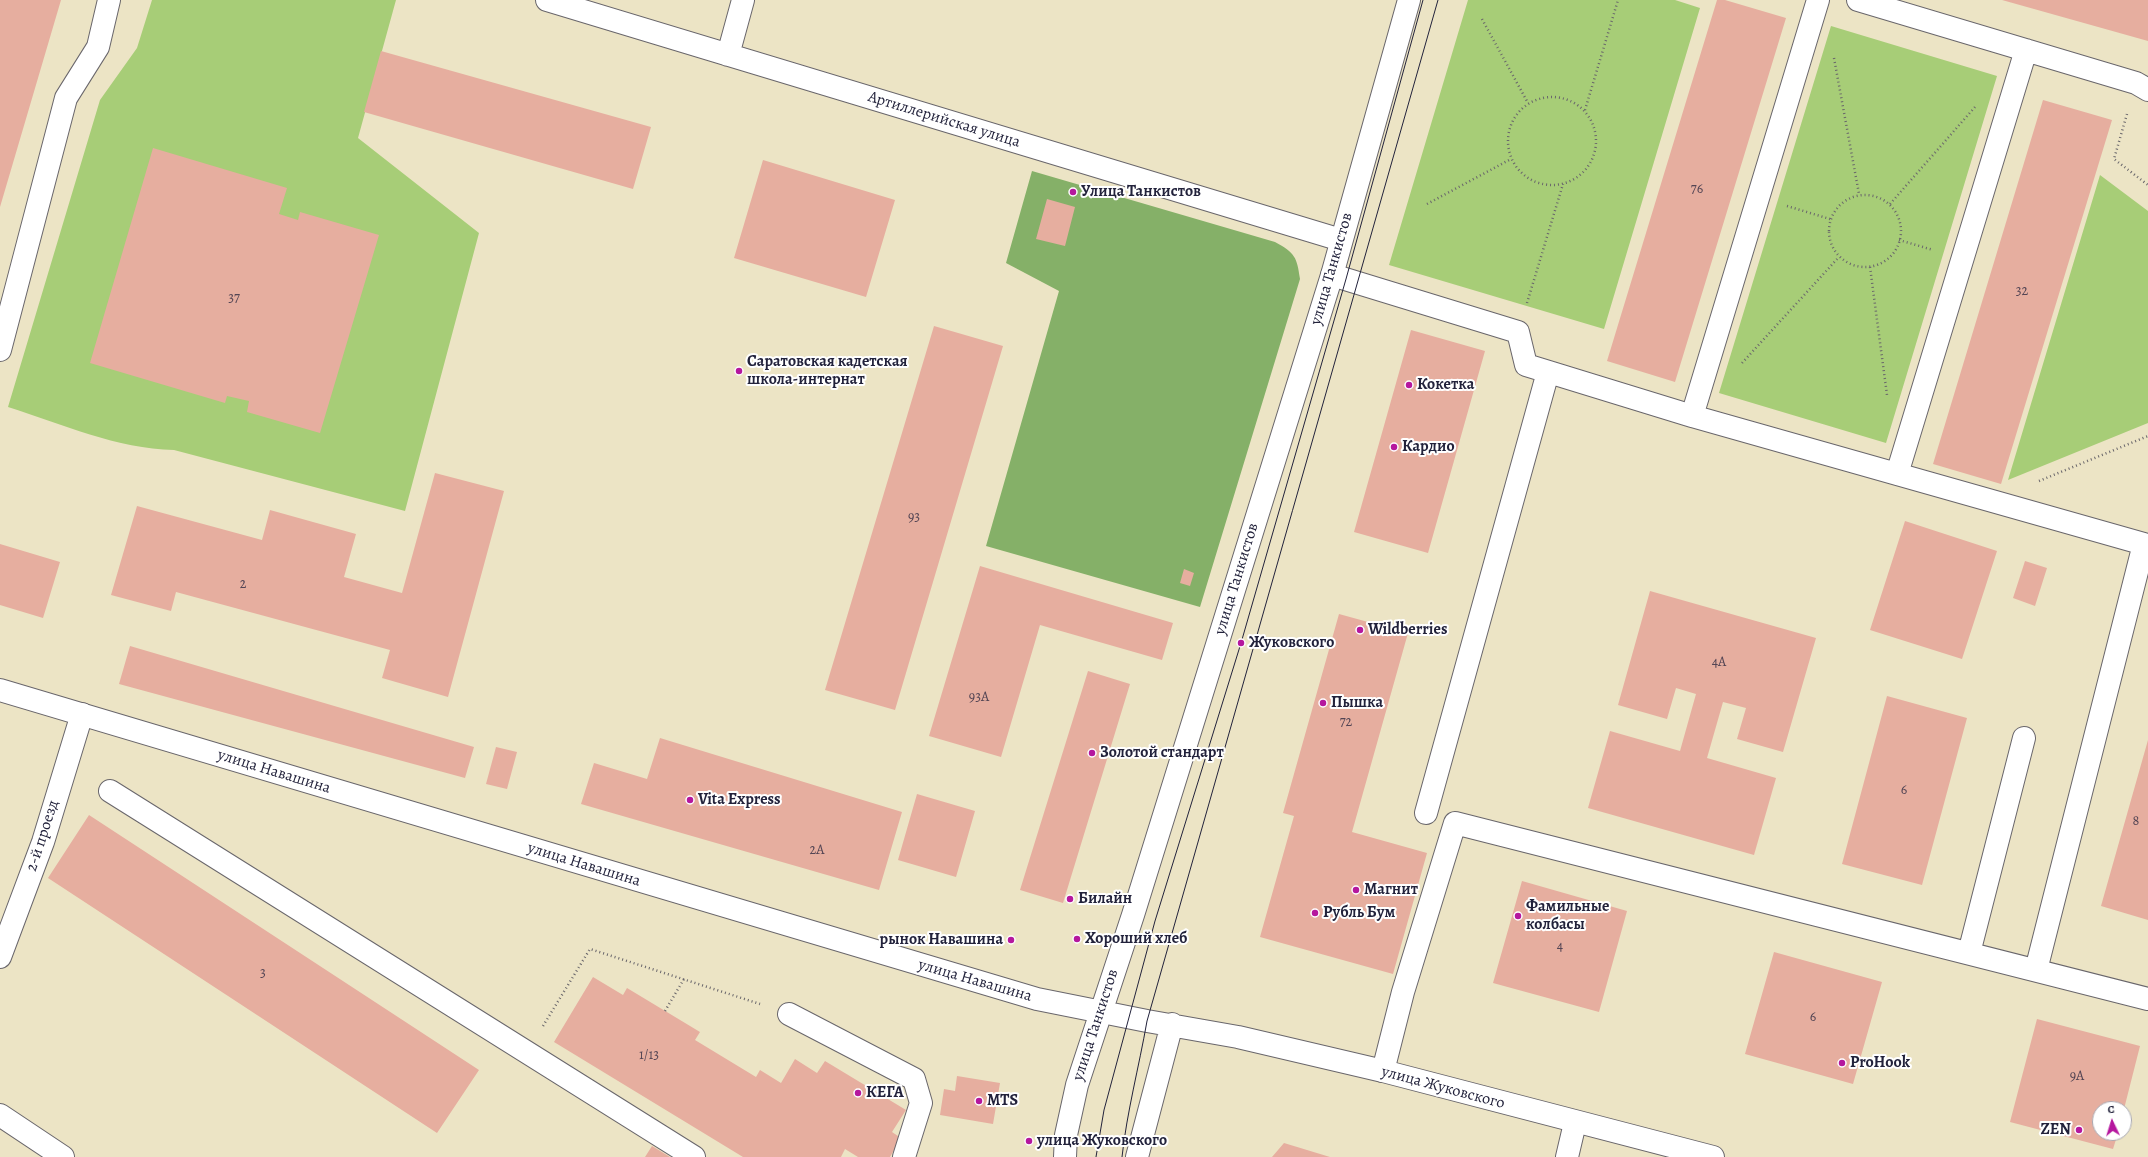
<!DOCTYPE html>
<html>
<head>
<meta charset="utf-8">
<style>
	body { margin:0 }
	#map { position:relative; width:2148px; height:1157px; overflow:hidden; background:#ece4c5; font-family:Alegreya,serif }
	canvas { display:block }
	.north { position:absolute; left:2092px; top:1101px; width:40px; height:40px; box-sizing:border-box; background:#fff; border:1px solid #a7a7b1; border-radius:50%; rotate:356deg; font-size:11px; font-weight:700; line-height:16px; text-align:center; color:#22223b }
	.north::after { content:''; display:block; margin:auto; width:14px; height:18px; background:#b5179e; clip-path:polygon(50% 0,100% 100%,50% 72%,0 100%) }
</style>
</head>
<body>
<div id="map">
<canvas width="2148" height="1157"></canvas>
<div class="north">С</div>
</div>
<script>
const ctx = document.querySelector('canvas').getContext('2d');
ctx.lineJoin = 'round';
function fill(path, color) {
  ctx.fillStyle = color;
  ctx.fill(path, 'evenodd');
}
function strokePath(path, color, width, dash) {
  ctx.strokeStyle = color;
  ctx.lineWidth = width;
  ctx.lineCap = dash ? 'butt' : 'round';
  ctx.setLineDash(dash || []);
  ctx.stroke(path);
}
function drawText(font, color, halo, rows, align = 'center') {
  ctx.font = font + ' Alegreya,serif';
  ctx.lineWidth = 4;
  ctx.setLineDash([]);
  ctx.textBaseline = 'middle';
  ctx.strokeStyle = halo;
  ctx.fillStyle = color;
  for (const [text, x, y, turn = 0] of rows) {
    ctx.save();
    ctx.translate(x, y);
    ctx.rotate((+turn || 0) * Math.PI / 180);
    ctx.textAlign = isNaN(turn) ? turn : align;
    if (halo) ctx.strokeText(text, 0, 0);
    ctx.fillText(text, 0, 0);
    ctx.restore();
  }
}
fill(new Path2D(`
	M152 0H396L358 138 479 233 405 511 174 450C117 449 62 424 8 407L100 100 137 48Z
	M1468 0H1675L1700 8 1604 329 1389 265Z
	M1831 26 1997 76 1886 443 1719 393Z
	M2100 175 2148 211V423L2008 480Z`), '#a7cd77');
fill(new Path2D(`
	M1032 171 1275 242C1295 253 1297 257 1300 279L1200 607 986 546 1059 291 1006 263Z`), '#85b068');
fill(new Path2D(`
	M0 0H61L0 207Z
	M1717 0H1725L1786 18 1675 382 1607 361Z
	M2002 0H2148V41Z
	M381 51 651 127 633 189 364 112Z
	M2043 100 2112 120 2001 484 1933 464Z
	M153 148 287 188 279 214 298 220 300 212 379 235 320 433 247 412 249 401 227 396 225 403 90 363Z
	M763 160 895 200 866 297 734 258Z
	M1047 199 1075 207 1065 246 1036 239Z
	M934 326 1003 346 895 710 825 690Z
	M1411 330 1485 351 1428 553 1354 532Z
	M435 473 504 491 448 697 382 678 390 650 176 592 171 611 111 595 137 506 262 540 270 510 356 534 344 577 402 593Z
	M1905 521 1997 551 1962 659 1870 630Z
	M0 544 60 562 43 618 0 605Z
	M2025 561 2047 568 2035 606 2013 598Z
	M980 566 1173 623 1162 660 1040 625 1001 757 929 736Z
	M1184 569 1194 573 1190 586 1180 583Z
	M1650 591 1816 638 1783 752 1737 739 1746 708 1723 702 1707 758 1776 778 1754 855 1588 808 1610 731 1680 751 1696 694 1676 688 1667 719 1618 705Z
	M1339 614 1408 633 1352 832 1427 853 1393 974 1260 937 1294 816 1283 813Z
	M130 646 474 747 465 778 119 684Z
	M1088 671 1130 684 1063 903 1020 890Z
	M1887 696 1967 718 1922 885 1842 864Z
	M660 738 902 812 879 890 581 804 594 763 647 779Z
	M2148 740V920L2101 906Z
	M496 747 517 752 507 789 486 784Z
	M917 794 975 811 956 877 898 860Z
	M89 815 479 1070 437 1133 48 878Z
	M1522 881 1627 911 1599 1012 1493 983Z
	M1774 952 1882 982 1853 1084 1745 1054Z
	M593 977 623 995 627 988 700 1032 695 1040 756 1077 760 1070 781 1083 795 1059 817 1073 825 1061 906 1110 892 1132 901 1138 890 1157H858L845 1149 841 1157H743L554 1042Z
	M2037 1019 2140 1046 2124 1109H2100V1133H2118L2113 1149 2010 1122Z
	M957 1076 1000 1083 993 1124 940 1115 944 1089 955 1091Z
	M1284 1143 1330 1157H1272Z
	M652 1146 670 1157H645Z`), '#e6ae9f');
const minor = new Path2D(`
	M547 0 1341 240
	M1858 0 2136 83 2148 90
	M728 55 743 0
	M1332 275 1518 332 1526 365 1692 416 2144 544 2036 970
	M0 350 66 98 98 47 109 0
	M1692 416 1818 0
	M1897 474 2026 50
	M110 791 694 1157
	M1426 813 1548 372
	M1969 953 2024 738
	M0 957 43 842 82 714
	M789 1014 914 1079 921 1103 904 1157
	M1383 1071 1403 992 1455 823 2148 999
	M0 1115 63 1157
	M1567 1157 1575 1123`);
const major = new Path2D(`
	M0 690 1037 999 1147 1021 1238 1037 1383 1071 1713 1157
	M1065 1157 1066 1135 1077 1085 1133 915 1332 275 1409 0
	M1137 1157 1172 1024`);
strokePath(minor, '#69666b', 24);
strokePath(major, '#69666b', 24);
strokePath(new Path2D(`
	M1482 19 1528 103
	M1834 58 1859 194
	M1508 141a44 44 0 1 1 88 0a44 44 0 1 1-88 0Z
	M1585 110 1618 0
	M2127 114 2114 159 2148 185
	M1829 231a36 36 0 1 1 72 0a36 36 0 1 1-72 0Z
	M1427 204 1511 159
	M1890 204 1975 107
	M1787 206 1830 219
	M1899 240 1933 250
	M1870 267 1887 395
	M1527 303 1563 184
	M1742 363 1839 257
	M2039 481 2148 436
	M665 1011 684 979
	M543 1026 590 949 760 1004`), '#69666b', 2.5, [1, 3]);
strokePath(minor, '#fff', 22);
strokePath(major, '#fff', 22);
strokePath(new Path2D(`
	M1096 1157 1104 1110 1155 921 1241 643 1346 279 1423 0
	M1122 1157C1127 1111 1139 1067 1147 1021L1438 0`), '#22223b', 1);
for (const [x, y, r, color] of [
	[1073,192,4,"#b5179e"],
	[739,371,4,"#b5179e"],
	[1409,385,4,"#b5179e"],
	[1394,447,4,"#b5179e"],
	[1360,630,4,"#b5179e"],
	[1241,643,4,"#b5179e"],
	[1323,703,4,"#b5179e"],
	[1092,753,4,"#b5179e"],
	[690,800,4,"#b5179e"],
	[1356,890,4,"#b5179e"],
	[1070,899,4,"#b5179e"],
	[1315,913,4,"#b5179e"],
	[1518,916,4,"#b5179e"],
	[1077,939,4,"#b5179e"],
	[1011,940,4,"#b5179e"],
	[1842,1063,4,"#b5179e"],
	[858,1093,4,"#b5179e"],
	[979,1101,4,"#b5179e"],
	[2079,1130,4,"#b5179e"],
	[1029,1141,4,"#b5179e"]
]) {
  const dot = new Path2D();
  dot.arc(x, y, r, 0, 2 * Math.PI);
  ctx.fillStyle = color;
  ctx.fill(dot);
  strokePath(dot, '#fff', 1.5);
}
drawText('14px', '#534554', null, [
	["76",1697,190],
	["32",2022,292],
	["37",234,299],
	["93",914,518],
	["2",243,585],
	["4А",1719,663],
	["93А",979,698],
	["72",1346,723],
	["6",1904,791],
	["8",2136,822],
	["2А",817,851],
	["4",1560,947],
	["3",263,974],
	["6",1813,1018],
	["1/13",649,1056],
	["9А",2077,1077]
]);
drawText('16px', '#22223b', '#fff', [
	["Артиллерийская улица",944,120,17],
	["улица Танкистов",1332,269,-74],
	["улица Танкистов",1237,579,-73],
	["улица Навашина",274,772,17],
	["2-й проезд",43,836,-72],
	["улица Навашина",584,865,17],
	["улица Навашина",975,981,16],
	["улица Танкистов",1096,1025,-72],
	["улица Жуковского",1443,1088,15]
]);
drawText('bold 16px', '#22223b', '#fff', [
	["Улица Танкистов",1081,192],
	["Саратовская кадетская",747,362],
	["школа-интернат",747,380],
	["Кокетка",1417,385],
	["Кардио",1402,447],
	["Wildberries",1368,630],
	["Жуковского",1249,643],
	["Пышка",1331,703],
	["Золотой стандарт",1100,753],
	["Vita Express",698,800],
	["Магнит",1364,890],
	["Билайн",1078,899],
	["Фамильные",1526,907],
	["колбасы",1526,925],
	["Рубль Бум",1323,913],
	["Хороший хлеб",1085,939],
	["рынок Навашина",1003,940,"right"],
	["ProHook",1850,1063],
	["КЕГА",866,1093],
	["MTS",987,1101],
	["ZEN",2071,1130,"right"],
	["улица Жуковского",1037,1141]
], 'left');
</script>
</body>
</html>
